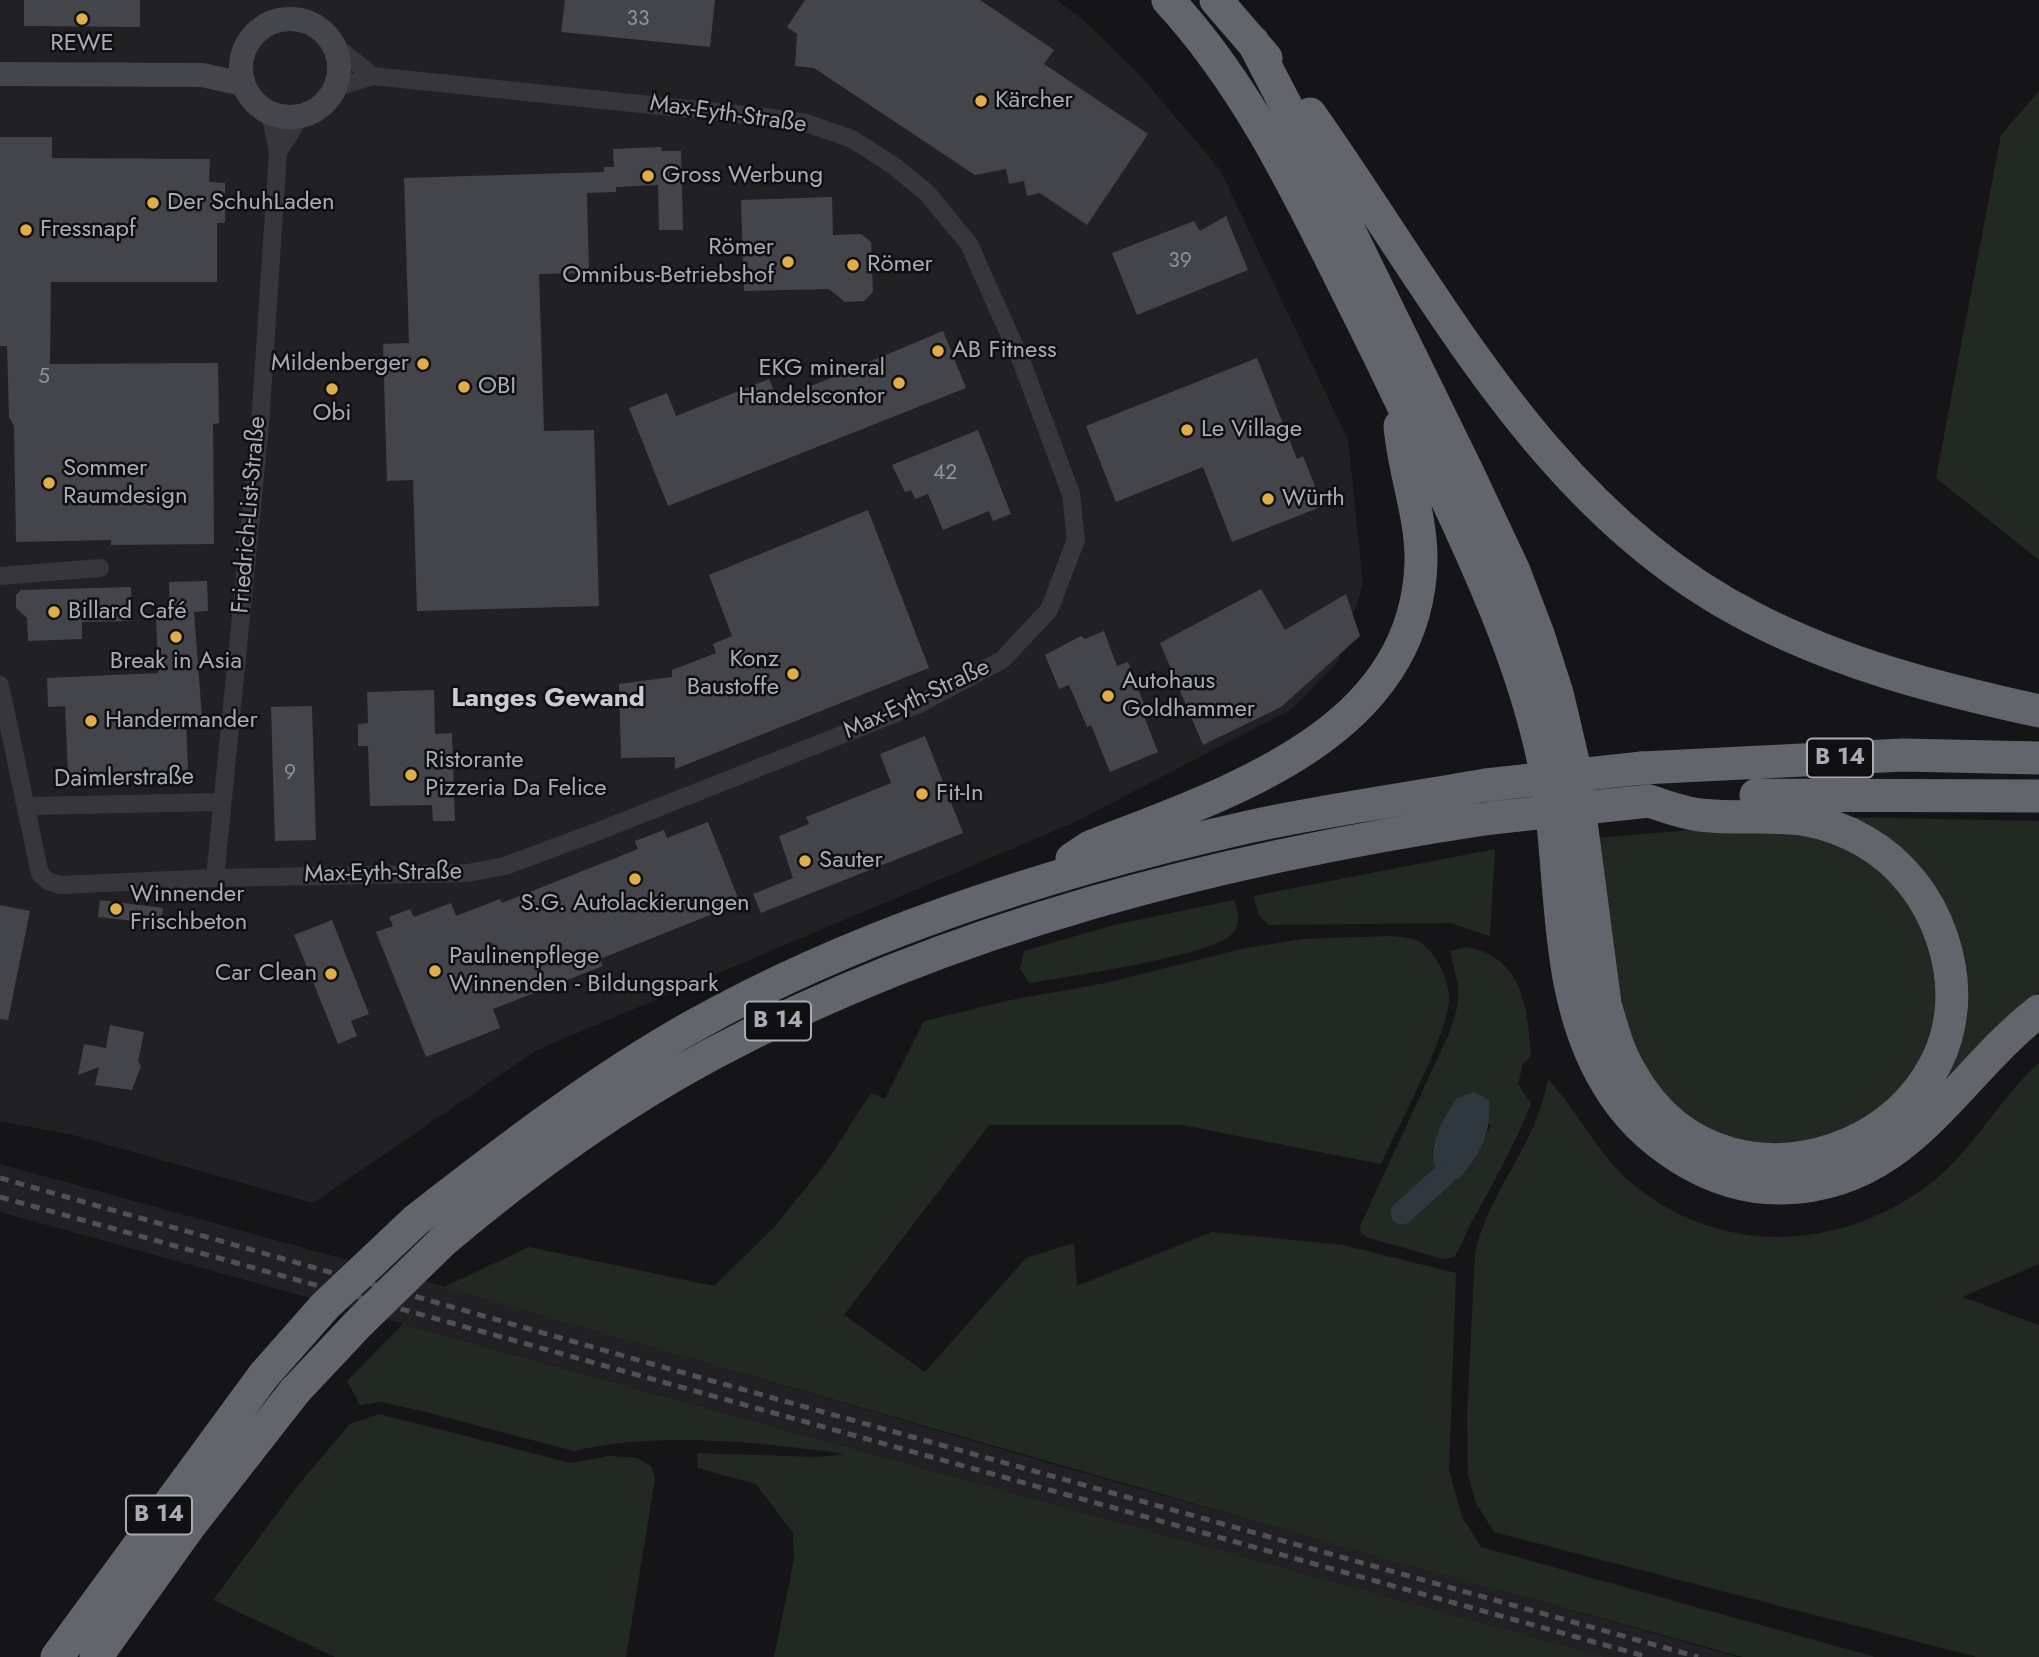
<!DOCTYPE html>
<html>
<head>
<meta charset="utf-8">
<style>
	body { margin:0 }
	canvas { display:block; background:#151517 }
</style>
</head>
<body>
<canvas width="2039" height="1657"></canvas>
<script>
const ctx = document.querySelector('canvas').getContext('2d');
ctx.lineJoin = 'round';
function fill(path, color) {
  ctx.fillStyle = color;
  ctx.fill(path, 'evenodd');
}
function strokePath(path, color, width, dash) {
  ctx.strokeStyle = color;
  ctx.lineWidth = width;
  ctx.lineCap = dash ? 'butt' : 'round';
  ctx.setLineDash(dash || []);
  ctx.stroke(path);
}
function drawText(font, color, halo, rows, align = 'center') {
  ctx.font = font + ' Jost,sans-serif';
  ctx.lineWidth = 5;
  ctx.setLineDash([]);
  ctx.textBaseline = 'middle';
  ctx.strokeStyle = halo;
  ctx.fillStyle = color;
  for (const [text, x, y, turn = 0] of rows) {
    ctx.save();
    ctx.translate(x, y);
    ctx.rotate((+turn || 0) * Math.PI / 180);
    ctx.textAlign = isNaN(turn) ? turn : align;
    if (halo) ctx.strokeText(text, 0, 0);
    ctx.fillText(text, 0, 0);
    ctx.restore();
  }
}
fill(new Path2D(`
	M0 0H1057L1085 22 1138 73 1220 170 1348 440 1363 584 1338 662 1292 709 1073 823 537 1050 313 1203 73 1135 0 1121Z
	M0 1164 503 1303 1062 1467 1738 1657H1605L0 1212Z`), '#212124');
fill(new Path2D(`
	M2039 91V560L1936 478 2001 135Z
	M1835 817 2039 821V992L2022 1004 1909 1121 1956 951Z
	M1738 826 1787 830 1844 844 1888 876 1922 925 1937 984 1935 1018 1916 1071 1864 1123 1794 1150 1719 1139 1655 1090 1619 1009 1598 838Z
	M1495 849 1490 936 1451 923 1268 925 1259 915 1253 896Z
	M1234 900C1238 912 1242 925 1231 935 1209 956 1066 977 1029 983L1020 968 1024 951 1114 925Z
	M1391 936C1399 937 1410 937 1418 941 1435 950 1450 981 1449 1000 1447 1036 1398 1127 1381 1164L1182 1125H989L844 1315 925 1372 1026 1258 1074 1243 1077 1286 1212 1232 1343 1245 1456 1273 1449 1470 1462 1517 1481 1547 1875 1657H1743L1383 1558 444 1287 529 1247 714 1286 776 1225 826 1163 871 1093 885 1099 924 1021 1011 1000 1106 983 1246 948 1303 939Z
	M1466 947C1522 956 1528 1007 1531 1056L1523 1064 1518 1084 1531 1104C1514 1145 1493 1184 1471 1223 1465 1234 1462 1246 1454 1257L1443 1259 1369 1238 1361 1234 1360 1226 1448 1036C1463 998 1460 990 1450 951ZM1450 1108 1491 1125 1485 1137 1450 1178C1417 1160 1438 1134 1450 1108Z
	M2039 1063V1264L1962 1297 2039 1325V1657H1977L1494 1532 1476 1503 1468 1476 1467 1417 1475 1254C1488 1191 1538 1143 1548 1079 1578 1112 1599 1157 1635 1186 1723 1257 1840 1251 1929 1185 1972 1152 1999 1099 2039 1063Z
	M403 1324 1605 1657H774L794 1560 793 1533 756 1484 698 1468 697 1453 818 1457 845 1454C762 1442 656 1431 574 1451L422 1411 380 1402 360 1405 347 1381Z
	M379 1414 571 1463 609 1456 637 1458 651 1466 655 1479 626 1657H335L213 1600 299 1484 350 1424Z`), '#222923');
fill(new Path2D(`
	M1473 1092 1489 1100C1492 1132 1480 1156 1458 1179 1411 1175 1441 1120 1457 1098Z`), '#2f383f');
strokePath(new Path2D(`
	M1402 1213 1444 1175`), '#2f383f', 23);
fill(new Path2D(`
	M24 0H140V27L24 26Z
	M565 0H715L710 47 561 32Z
	M805 0H980L1054 50 1044 64 1148 134 1087 225 1040 193 1027 196 1024 181 1009 184 1006 169 975 175 814 68 795 66 797 34 787 27Z
	M0 137H52V158L210 159 209 182 225 183V223H217V282H51L50 364 218 363 219 423 213 424 214 544 111 545V540L16 542 14 426 9 417 7 346H0Z
	M661 147 662 151H681L683 230H659L658 185 616 187V192L587 193 589 273 539 274 544 431 594 430 599 606 417 611 413 480 387 481 383 344 409 343 404 178 604 172V167H614L613 149Z
	M832 197 833 235 861 234 871 242 873 292 864 301 845 302 829 289 744 291 741 200Z
	M1226 216 1248 270 1137 315 1112 253 1194 221 1200 231Z
	M943 331 966 388 668 506 629 408 667 393 676 416 769 379 778 400Z
	M1257 358 1297 459 1303 456 1323 506 1232 542 1203 467 1116 502 1086 426Z
	M978 430 1011 514 993 521 989 511 943 530 928 494 915 499 911 490 905 492 892 465Z
	M868 510 929 668 675 769V757L621 758 619 684 672 677V670L716 653 713 644 732 636 709 575Z
	M207 581 208 611 194 612 202 717 186 718 188 770 68 774 65 706 48 707 47 678 158 673 156 613 170 612 169 582Z
	M131 587 132 621 82 622V639L28 641 27 618 16 608V595L21 590Z
	M1261 589 1285 630 1346 594 1360 636 1281 707 1203 745 1160 643Z
	M1104 631 1117 666 1128 662 1144 704 1140 706 1158 752 1110 772 1091 725 1087 727 1069 685 1059 689 1045 655 1081 636 1085 639Z
	M434 690 435 734 452 733 455 821H433L432 805 370 806 368 746H358V724L368 723 367 692Z
	M312 706 316 840 275 841 271 707Z
	M925 736 963 833 761 913 753 894 793 878 779 836 809 824 806 817 891 783 880 754Z
	M708 822 740 903 600 959 603 966 493 1009 500 1028 426 1057 376 932 393 926 389 917 410 909 414 917 451 903 456 916 500 899 502 903 638 849 635 841 664 830 667 838Z
	M100 900 163 908 161 924 98 917Z
	M0 905 30 911 8 1020 0 1019Z
	M332 920 369 1014 351 1021 357 1036 338 1044 294 935Z
	M110 1025 144 1032 138 1062 141 1066 132 1090 95 1085 99 1067 78 1075 84 1044 106 1048Z`), '#44454a');
strokePath(new Path2D(`
	M334 45 373 76
	M278 152 301 116
	M0 576 100 568
	M0 685 40 874 48 881 60 885 215 878 468 873 505 866 599 831 917 705 1002 660 1049 610 1076 540 1071 494 1022 363 969 244 927 193 894 166 852 139 806 123 765 117 373 76 335 88
	M27 806 221 802
	M215 878 260 425 278 152 270 113`), '#37373b', 18);
strokePath(new Path2D(`
	M241 68a49 49 0 1 1 98 0a49 49 0 1 1-98 0Z
	M0 74 202 75 243 84`), '#45464b', 24);
strokePath(new Path2D(`
	M1168 0C1253 92 1304 206 1360 317 1391 379 1420 441 1449 504 1488 588 1525 672 1544 763 1566 870 1549 985 1606 1082 1641 1143 1713 1190 1784 1188 1908 1185 1953 1078 2039 1011
	M1216 0 1266 58
	M1253 42 1317 165 1467 471 1514 571 1538 634 1557 693 1573 761 1605 1004C1612 1028 1618 1052 1631 1073 1730 1250 2007 1131 1942 938 1929 898 1901 862 1864 841 1803 806 1764 822 1700 815 1683 813 1665 806 1649 801
	M1310 114C1439 296 1545 513 1753 618 1844 665 1939 689 2039 711
	M1642 768 1903 755 2039 758
	M1756 795 2039 796
	M1072 859 1090 847C1223 794 1415 737 1421 563 1422 516 1404 473 1400 426
	M416 1220C506 1150 595 1081 695 1025 863 931 1061 869 1248 827 1326 810 1407 799 1486 785
	M443 1241C527 1170 615 1106 712 1054 952 926 1223 858 1491 818
	M57 1657 264 1375
	M96 1657 191 1524 295 1391`), '#63656c', 33);
strokePath(new Path2D(`
	M0 1178 652 1364 1698 1657
	M0 1197 1648 1657`), '#505156', 5, [9, 7]);
strokePath(new Path2D(`
	M1486 785 1642 768
	M1491 818 1649 801
	M264 1375 325 1306 416 1220
	M295 1391 358 1324 443 1241`), '#63656c', 33);
for (const [x, y, r, color] of [
	[82,19,7,"#e2ae42"],
	[981,101,7,"#e2ae42"],
	[648,176,7,"#e2ae42"],
	[153,203,7,"#e2ae42"],
	[26,230,7,"#e2ae42"],
	[788,262,7,"#e2ae42"],
	[853,265,7,"#e2ae42"],
	[938,351,7,"#e2ae42"],
	[423,364,7,"#e2ae42"],
	[899,383,7,"#e2ae42"],
	[464,387,7,"#e2ae42"],
	[332,389,7,"#e2ae42"],
	[1187,430,7,"#e2ae42"],
	[49,483,7,"#e2ae42"],
	[1268,499,7,"#e2ae42"],
	[54,612,7,"#e2ae42"],
	[176,637,7,"#e2ae42"],
	[793,674,7,"#e2ae42"],
	[1108,696,7,"#e2ae42"],
	[91,721,7,"#e2ae42"],
	[411,775,7,"#e2ae42"],
	[922,794,7,"#e2ae42"],
	[805,861,7,"#e2ae42"],
	[635,879,7,"#e2ae42"],
	[116,909,7,"#e2ae42"],
	[435,971,7,"#e2ae42"],
	[331,974,7,"#e2ae42"]
]) {
  const dot = new Path2D();
  dot.arc(x, y, r, 0, 2 * Math.PI);
  ctx.fillStyle = color;
  ctx.fill(dot);
  strokePath(dot, '#101012', 2.5);
}
drawText('21px', '#8f929b', null, [
	["33",638,20],
	["39",1180,262],
	["5",44,378],
	["42",945,474],
	["9",290,774]
]);
for (const [x, y, w] of [
	[1840,758,66],
	[778,1021,66],
	[159,1515,66]
]) {
  const box = new Path2D();
  box.roundRect(x - w / 2, y - 19.5, w, 39, 5);
  ctx.fillStyle = '#101012';
  ctx.fill(box);
  strokePath(box, '#a8acb6', 2);
}
drawText('bold 23px', '#a8acb6', null, [
	["B 14",1840,758],
	["B 14",778,1021],
	["B 14",159,1515]
]);
drawText('24px', '#a8acb6', '#101012', [
	["REWE",82,44,"center"],
	["Kärcher",995,101],
	["Gross Werbung",662,176],
	["Der SchuhLaden",167,203],
	["Fressnapf",40,230],
	["Römer",774,248,"right"],
	["Omnibus-Betriebshof",774,276,"right"],
	["Römer",867,265],
	["AB Fitness",952,351],
	["Mildenberger",409,364,"right"],
	["EKG mineral",885,369,"right"],
	["Handelscontor",885,397,"right"],
	["OBI",478,387],
	["Obi",332,414,"center"],
	["Le Village",1201,430],
	["Sommer",63,469],
	["Raumdesign",63,497],
	["Würth",1282,499],
	["Billard Café",68,612],
	["Konz",779,660,"right"],
	["Baustoffe",779,688,"right"],
	["Break in Asia",176,662,"center"],
	["Autohaus",1122,682],
	["Goldhammer",1122,710],
	["Handermander",105,721],
	["Ristorante",425,761],
	["Pizzeria Da Felice",425,789],
	["Fit-In",936,794],
	["Sauter",819,861],
	["Winnender",130,895],
	["Frischbeton",130,923],
	["S.G. Autolackierungen",635,904,"center"],
	["Paulinenpflege",449,957],
	["Winnenden - Bildungspark",449,985],
	["Car Clean",317,974,"right"]
], 'left');
drawText('24px', '#a8acb6', '#101012', [
	["Max-Eyth-Straße",728,115,8],
	["Friedrich-List-Straße",250,515,-85],
	["Max-Eyth-Straße",917,700,-25],
	["Daimlerstraße",124,779,-1],
	["Max-Eyth-Straße",383,874,-1]
]);
drawText('bold 26px', '#c9cbd2', '#101012', [
	["Langes Gewand",548,700]
]);
</script>
</body>
</html>
